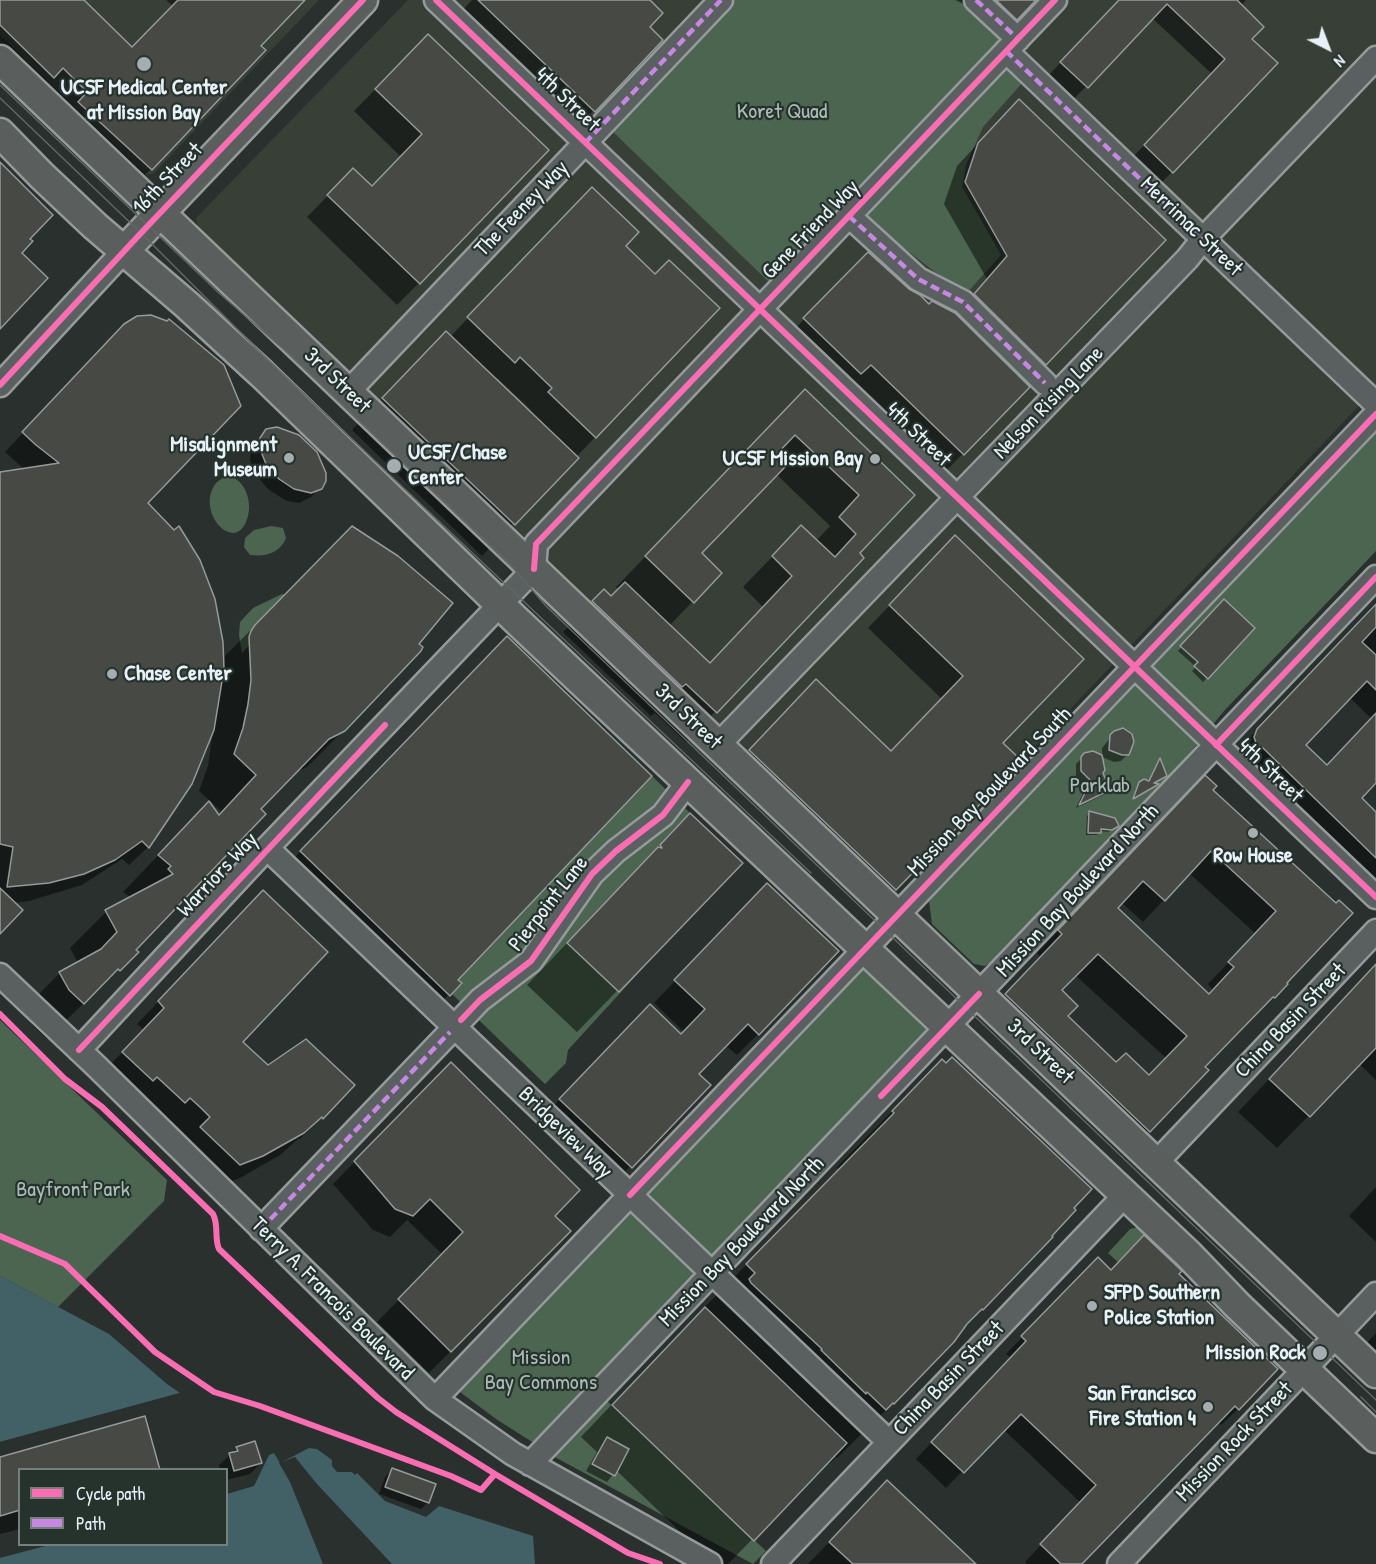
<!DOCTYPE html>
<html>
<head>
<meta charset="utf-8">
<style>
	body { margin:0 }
	#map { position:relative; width:1376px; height:1564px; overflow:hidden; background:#29302d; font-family:"Patrick Hand",sans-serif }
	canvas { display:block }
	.legend { position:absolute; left:18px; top:1468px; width:210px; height:78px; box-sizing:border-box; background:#26332d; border:2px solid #747f7e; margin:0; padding:8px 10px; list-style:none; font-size:18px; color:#e8f1f8 }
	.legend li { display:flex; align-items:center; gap:12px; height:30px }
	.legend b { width:30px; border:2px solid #747f7e }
	.north { position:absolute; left:1298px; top:18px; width:60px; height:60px; -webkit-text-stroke:4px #26332d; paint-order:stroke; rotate:138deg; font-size:16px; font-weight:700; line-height:24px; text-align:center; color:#e8f1f8 }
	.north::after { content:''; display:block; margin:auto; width:21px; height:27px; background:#e8f1f8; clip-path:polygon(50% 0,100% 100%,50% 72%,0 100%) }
</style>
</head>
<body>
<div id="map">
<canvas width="1376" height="1564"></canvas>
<ul class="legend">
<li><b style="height:8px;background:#f96db3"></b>Cycle path</li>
<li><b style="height:8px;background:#c787e3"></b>Path</li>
</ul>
<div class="north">N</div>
</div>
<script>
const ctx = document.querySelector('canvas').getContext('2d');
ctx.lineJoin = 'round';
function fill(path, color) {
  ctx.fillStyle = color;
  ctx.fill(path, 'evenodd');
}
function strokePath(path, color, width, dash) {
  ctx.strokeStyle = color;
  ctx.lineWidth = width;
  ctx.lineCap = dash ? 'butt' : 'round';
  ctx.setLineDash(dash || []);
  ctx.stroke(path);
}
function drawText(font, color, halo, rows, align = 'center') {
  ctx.font = font + ' "Patrick Hand",sans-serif';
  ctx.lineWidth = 4.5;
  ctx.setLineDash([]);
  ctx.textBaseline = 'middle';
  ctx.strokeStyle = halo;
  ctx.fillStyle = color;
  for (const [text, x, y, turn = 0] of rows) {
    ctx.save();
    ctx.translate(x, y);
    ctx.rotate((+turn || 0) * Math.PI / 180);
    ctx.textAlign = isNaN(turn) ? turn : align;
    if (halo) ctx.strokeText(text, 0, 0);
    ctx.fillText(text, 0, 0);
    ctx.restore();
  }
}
fill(new Path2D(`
	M0 0H319L153 174H145L0 35Z
	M408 0H1376V388L896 892 517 530 199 232 196 218Z`), '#383f37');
fill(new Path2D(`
	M735 0H960L1003 41 771 284 611 130Z
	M1007 64 1024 81 983 127 966 165 962 187 1001 255 965 295 862 216Z
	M1376 433V551L1224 711 1181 764 996 959 985 966 974 964 932 924 929 901Z
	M230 476C248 482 254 508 245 524 232 549 201 516 212 490 215 482 222 477 230 476Z
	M271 526 283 528 286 538C280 553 266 557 250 555L244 547 245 538 254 530Z
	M282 594 295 597 242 653 239 635 240 622 253 608Z
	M652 776 690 813 591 918 643 968 568 1050 566 1063 545 1084 452 994 462 984 458 980Z
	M864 962 934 1028 537 1445 496 1419 456 1389Z
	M0 1020 167 1180 164 1201 58 1307 0 1276Z
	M1139 1227 1145 1234 1118 1262 1108 1253 1130 1229Z
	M605 1399 766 1551 753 1564 551 1455Z`), '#4b6550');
fill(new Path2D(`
	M0 1276 109 1334 167 1384 180 1393 0 1442Z
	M309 1448 317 1449 332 1460V1466L337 1472H352L355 1475 357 1473 385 1501 426 1517 439 1506 533 1536 535 1564H0V1558L49 1545 226 1544 227 1494 254 1486 269 1455 274 1453 280 1463Z`), '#426166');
fill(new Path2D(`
	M180 1393 183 1394 0 1445V1442Z
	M295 1457 317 1484 392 1564H323L290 1482 279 1463Z`), '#29302d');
fill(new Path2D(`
	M0 0H82L132 49 173 6 166 0H303L259 46 151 169 129 190 0 68Z
	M472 0H647V27L661 40 572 133 454 19Z
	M955 0H1042L1039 3 1029 6 1000 35 968 6Z
	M1120 0H1246L1241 6 1250 39 1172 172 1158 186 1130 160 1212 74 1152 18 1072 101 1047 77Z
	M428 36 419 283 397 305 307 217 353 170 372 188 401 157 354 111Z
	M997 123 1164 240 1025 384 1028 387 941 476 783 341 846 276 908 290 929 306 955 315 987 279 944 204 957 166Z
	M570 211 624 246 655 276 718 308 482 556 352 430 415 365 450 337ZM497 378 531 410 529 413 495 380Z
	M105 345 146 503 222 659 352 528 344 730 307 767 293 773 259 809 134 950 136 952 47 1039 33 1026 24 1009 60 973 78 963 70 948 106 912 131 898 123 892 174 839 218 815 221 811 199 791 208 766 213 731 148 847 129 865 122 859 82 885 29 901 13 903 0 932V474L25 470 5 452Z
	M775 422 913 495 858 554 862 558 686 742 655 713 651 716 563 632 604 591 611 598 619 590 616 587ZM776 474 830 526 816 541 801 527 743 587 763 607 709 664 669 626 720 573 700 553Z
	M262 436 322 486 311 497 299 503 287 501 269 490 256 475 250 460 251 448Z
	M934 559 1001 743 1019 761 873 911 728 773 795 703 891 753 942 699 868 628Z
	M1224 601 1253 628 1203 682 1192 671 1196 667 1178 651Z
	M1376 602V781L1360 798 1376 814V887L1237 756 1240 748 1351 632 1350 631ZM1349 697 1372 719 1327 766 1304 745Z
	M485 660 456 980 460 983 427 1016 279 874Z
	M1115 732 1128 754 1121 761 1114 762 1102 757V748Z
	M1085 755 1101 772 1108 790 1103 795 1076 808 1086 787 1076 777V764Z
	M1166 776 1153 784 1157 785 1154 787 1132 800 1137 786 1140 783 1148 782Z
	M1211 790 1336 905 1285 983 1286 985 1203 1067 1207 1070 1127 1153 984 1017 1041 957 1037 953 1184 799ZM1189 873 1256 934 1208 984 1213 990 1208 995 1116 908 1121 902 1143 922ZM1075 975 1166 1058 1149 1077 1116 1064 1066 1016 1060 991Z
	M1090 813 1114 828 1108 832 1101 831 1097 835H1086L1087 816Z
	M690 815 741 863 577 1032 527 985Z
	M746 906 758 1034 737 1055 725 1045 697 1074 708 1085 609 1189 538 1122 628 1028 681 1035 684 1032 654 1003Z
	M242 914 241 1042 268 1067 353 1085 300 1139 299 1138 280 1155 240 1178 218 1186 180 1150 189 1140 179 1130 167 1119 162 1124 101 1074 144 1030 137 1024Z
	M1376 966V1080L1359 1064 1277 1148 1238 1112Z
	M942 1061 1051 1237 893 1403 837 1458 836 1457 829 1464 827 1462 728 1564H714L616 1470 607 1482 586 1471 597 1452 581 1437 692 1320 840 1170 837 1167Z
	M451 1064 553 1216 569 1231 429 1373 377 1322 443 1255 407 1220 390 1237 373 1230 333 1184Z
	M1376 1187V1242L1349 1216Z
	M1098 1259 1111 1271 1177 1274 1238 1409 1221 1425 1217 1421 1080 1564H1027L1025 1562 1081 1503 1003 1429 946 1488 916 1459 1011 1358 1006 1354Z
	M1376 1333V1386L1350 1361Z
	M237 1448 261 1463 250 1474 226 1480V1470H220L219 1465Z
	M0 1460 20 1470V1529L0 1534Z
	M392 1470 428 1502 421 1509 379 1494 385 1477Z
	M866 1504 973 1564H808Z`), '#0007');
const building = new Path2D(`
	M0 0H84L132 47 178 0H305L261 46 266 50 152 170 78 102 87 92 63 68 54 78 0 25Z
	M478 0H650L663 13 650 27 663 40 595 112Z
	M996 0H1036L1017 20Z
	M1119 0H1237L1264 27 1252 39 1278 63 1173 173 1144 145 1225 59 1167 4 1088 88 1060 62Z
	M428 34 549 150 420 284 327 195 353 168 372 186 422 134 375 89Z
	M1019 99 1166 240 1046 365 974 294 1007 256 965 182 978 143Z
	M0 162 53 215 30 239 33 241 22 253 48 278 0 329Z
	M592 187 639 232 626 246 655 274 669 260 720 308 596 438 548 392 552 388 520 357 515 363 467 317Z
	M868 252 909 289 920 295 929 304 932 301 955 313 1030 387 964 455 871 365 861 374 803 318Z
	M151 315 167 321 169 319 224 365 241 406 148 503 174 530 179 526 200 560 215 599 223 642 224 669 214 730 192 784 149 848 142 841 115 860 84 874 49 883 7 887 13 847 0 844V472L59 463 36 445 22 432 124 324 137 316Z
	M446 331 579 458 515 525 382 398Z
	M805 389 915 495 860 553 864 558 717 713 686 684 682 687 592 601 604 589 611 596 625 582 710 663 792 576 772 556 801 525 835 557 856 534 839 517 859 495 795 435 775 456 786 466 702 553 722 573 694 603 645 556Z
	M277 427 299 435 317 452 326 473V481L322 489 311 493 294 489 279 479 266 464 260 449V438L266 429Z
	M352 526 398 556 453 603 419 644 423 647 421 651 345 731 329 739 261 809 266 814 136 950 139 952 120 971 118 969 84 1004 69 990 59 972 101 949 117 932 105 910 173 874 168 869 171 866 158 855 209 801 219 815 256 775 234 754 243 728 248 704 251 680 249 637 251 631 255 625Z
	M955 535 1084 659 1003 743 1022 761 896 890 749 750 816 679 891 751 963 676 889 605Z
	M1224 599 1255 628 1208 679 1194 666 1198 662 1180 646Z
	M1376 604V627L1362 642 1376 655V690L1367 681 1306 745 1327 765 1376 713V783L1362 798 1376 812V858L1263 748 1257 746 1254 737 1257 729Z
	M507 636 652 776 458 980 462 983 450 996 300 851Z
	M1123 728 1132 734 1134 742 1129 755H1122L1109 750 1110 735 1114 731Z
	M1093 751 1102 755 1105 770 1103 773 1110 790 1079 805 1091 781 1081 771V757L1084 753Z
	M1160 758 1167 776 1154 783 1159 784 1133 799 1139 782 1144 779 1149 781Z
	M1205 775 1217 786 1213 790 1336 903 1339 900 1353 913 1287 983 1288 984 1275 998 1273 997 1205 1067 1209 1070 1150 1132 1005 994 1062 934 1058 930ZM1211 851 1276 911 1228 962 1234 967 1209 994 1118 908 1143 881 1165 901ZM1098 954 1187 1036 1149 1075 1126 1053 1116 1062 1068 1016 1078 1006 1062 990Z
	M1089 811 1115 818 1119 826 1112 830 1101 829V833H1088Z
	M690 813 743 863 619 992 567 943 658 847 662 848 660 845Z
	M767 883 839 951 759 1035 748 1024 699 1074 711 1085 632 1168 559 1099 650 1004 681 1034 705 1009 674 980Z
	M0 888 23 910 0 934Z
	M263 890 328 952 243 1042 268 1065 306 1039 355 1085 323 1119 322 1117 304 1133 263 1156 240 1165 200 1127 210 1117 201 1108 190 1098 185 1103 157 1077 153 1081 122 1052 164 1008 158 1001Z
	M1376 964V1048L1310 1117 1269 1079Z
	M952 1057 1092 1189 1074 1208 1076 1210 1052 1236 1053 1237 983 1310 982 1309 967 1324 954 1342 894 1404 893 1403 886 1410 867 1392 866 1394 821 1350 822 1349 751 1283 749 1279 755 1273 746 1264 894 1113 892 1111 942 1059 946 1063Z
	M451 1062 580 1190 555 1216 571 1231 451 1352 398 1299 463 1232 430 1199 413 1216 395 1209 354 1161Z
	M1144 1235 1182 1271 1179 1274 1278 1369 1239 1410 1235 1406 1082 1564H1061L1040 1544 1096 1485 1021 1414 964 1473 931 1442 1026 1341 1021 1336 1098 1257 1111 1270Z
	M705 1307 847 1443 754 1541 612 1405Z
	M145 1416 160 1470H20V1510L0 1516V1457Z
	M607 1437 629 1449 615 1476 592 1464Z
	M255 1441 262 1463 234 1471 229 1453 238 1451 236 1447Z
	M392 1468 436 1484 429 1503 385 1487Z
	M887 1480 976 1564H853L829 1542Z`);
fill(building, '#474944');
strokePath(building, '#959a9a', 1.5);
const minor = new Path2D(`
	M436 0 1376 897
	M976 0 1018 39
	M1006 51 1376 404
	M849 216 918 279 963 302 1045 383
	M0 385 124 251
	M348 392 721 0
	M718 745 1187 259 1203 239 1376 58
	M267 848 889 1442
	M0 975 95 1065 435 1399 513 1454 710 1564
	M461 1020 480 1000 531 961 592 874 616 851 663 815 688 782
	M79 1050 267 848 534 569 536 544 1055 0
	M1156 1163 1376 931
	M261 1229 450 1032
	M435 1399 1376 414
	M530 1464 1376 577
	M773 1564 1125 1195
	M1119 1564 1376 1294`);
const major = new Path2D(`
	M0 60 1376 1373
	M0 133 42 176 95 226 187 305 262 374 515 619 1188 1254 1237 1305 1376 1438
	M124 251 363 0`);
strokePath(minor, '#959a9a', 27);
strokePath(major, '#959a9a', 33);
strokePath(minor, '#5a6060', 22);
strokePath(major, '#5a5e5c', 28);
strokePath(new Path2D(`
	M0 85 219 293 288 353 509 563 546 606 1376 1400
	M0 98 141 233 265 357 811 873
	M1361 1397 1376 1412`), '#626665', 1.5);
strokePath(new Path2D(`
	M976 0 1018 39
	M1006 51 1203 239
	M585 143 721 0
	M849 216 918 279 963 302 1045 383
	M261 1229 450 1032`), '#c787e3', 4.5, [9, 4.5]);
strokePath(new Path2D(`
	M436 0 1376 897
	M0 385 141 233 363 0
	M534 569 536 544 1055 0
	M1216 745 1376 577
	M0 1014 65 1079 102 1107 213 1214C219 1225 214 1238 219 1249L333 1357 378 1398 396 1412 495 1474 628 1553 660 1564
	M461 1020 480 1000 531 961 592 874 616 851 663 815 688 782
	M79 1050 385 725
	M881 1096 979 994
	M630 1195 1376 414
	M0 1236 65 1264 155 1352 214 1392 260 1406 451 1476 481 1490 495 1474`), '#f96db3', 6);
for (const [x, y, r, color] of [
	[144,64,8,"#a5adb1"],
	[289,458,6,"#a5adb1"],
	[875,459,6,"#a5adb1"],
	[394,466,8,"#a5adb1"],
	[112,674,6,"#a5adb1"],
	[1253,833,6,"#a5adb1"],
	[1092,1306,6,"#a5adb1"],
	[1320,1353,8,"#a5adb1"],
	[1208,1407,6,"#a5adb1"]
]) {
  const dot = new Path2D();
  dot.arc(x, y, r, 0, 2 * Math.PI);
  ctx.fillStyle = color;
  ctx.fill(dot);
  strokePath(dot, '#26332d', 2);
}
drawText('bold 22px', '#e8f1f8', '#26332d', [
	["UCSF Medical Center",144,88,"center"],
	["at Mission Bay",144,113,"center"],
	["Misalignment",277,445],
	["Museum",277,470],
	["UCSF/Chase",408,453,"left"],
	["Center",408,478,"left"],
	["UCSF Mission Bay",863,459],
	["Chase Center",124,674,"left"],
	["Row House",1253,856,"center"],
	["SFPD Southern",1104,1293,"left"],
	["Police Station",1104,1318,"left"],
	["Mission Rock",1306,1353],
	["San Francisco",1196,1394],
	["Fire Station 4",1196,1419]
], 'right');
drawText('22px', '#e8f1f8', '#26332d', [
	["4th Street",567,100,44],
	["16th Street",168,179,-46],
	["The Feeney Way",522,209,-46],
	["Merrimac Street",1191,227,44],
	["Gene Friend Way",811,230,-46],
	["3rd Street",337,381,44],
	["Nelson Rising Lane",1049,403,-46],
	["4th Street",918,435,44],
	["3rd Street",688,717,44],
	["4th Street",1270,771,44],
	["Mission Bay Boulevard South",990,792,-46],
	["Warriors Way",218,875,-47],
	["Mission Bay Boulevard North",1078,891,-47],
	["Pierpoint Lane",549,904,-52],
	["China Basin Street",1291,1021,-46],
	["3rd Street",1040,1052,44],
	["Bridgeview Way",565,1133,44],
	["Mission Bay Boulevard North",742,1242,-46],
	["Terry A. Francois Boulevard",332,1299,45],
	["China Basin Street",949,1379,-46],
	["Mission Rock Street",1235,1442,-46]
]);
drawText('22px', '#abbcb7', '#26332d', [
	["Koret Quad",782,112],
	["Parklab",1100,786],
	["Bayfront Park",73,1190],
	["Mission",541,1358],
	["Bay Commons",541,1383]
]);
</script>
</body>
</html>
